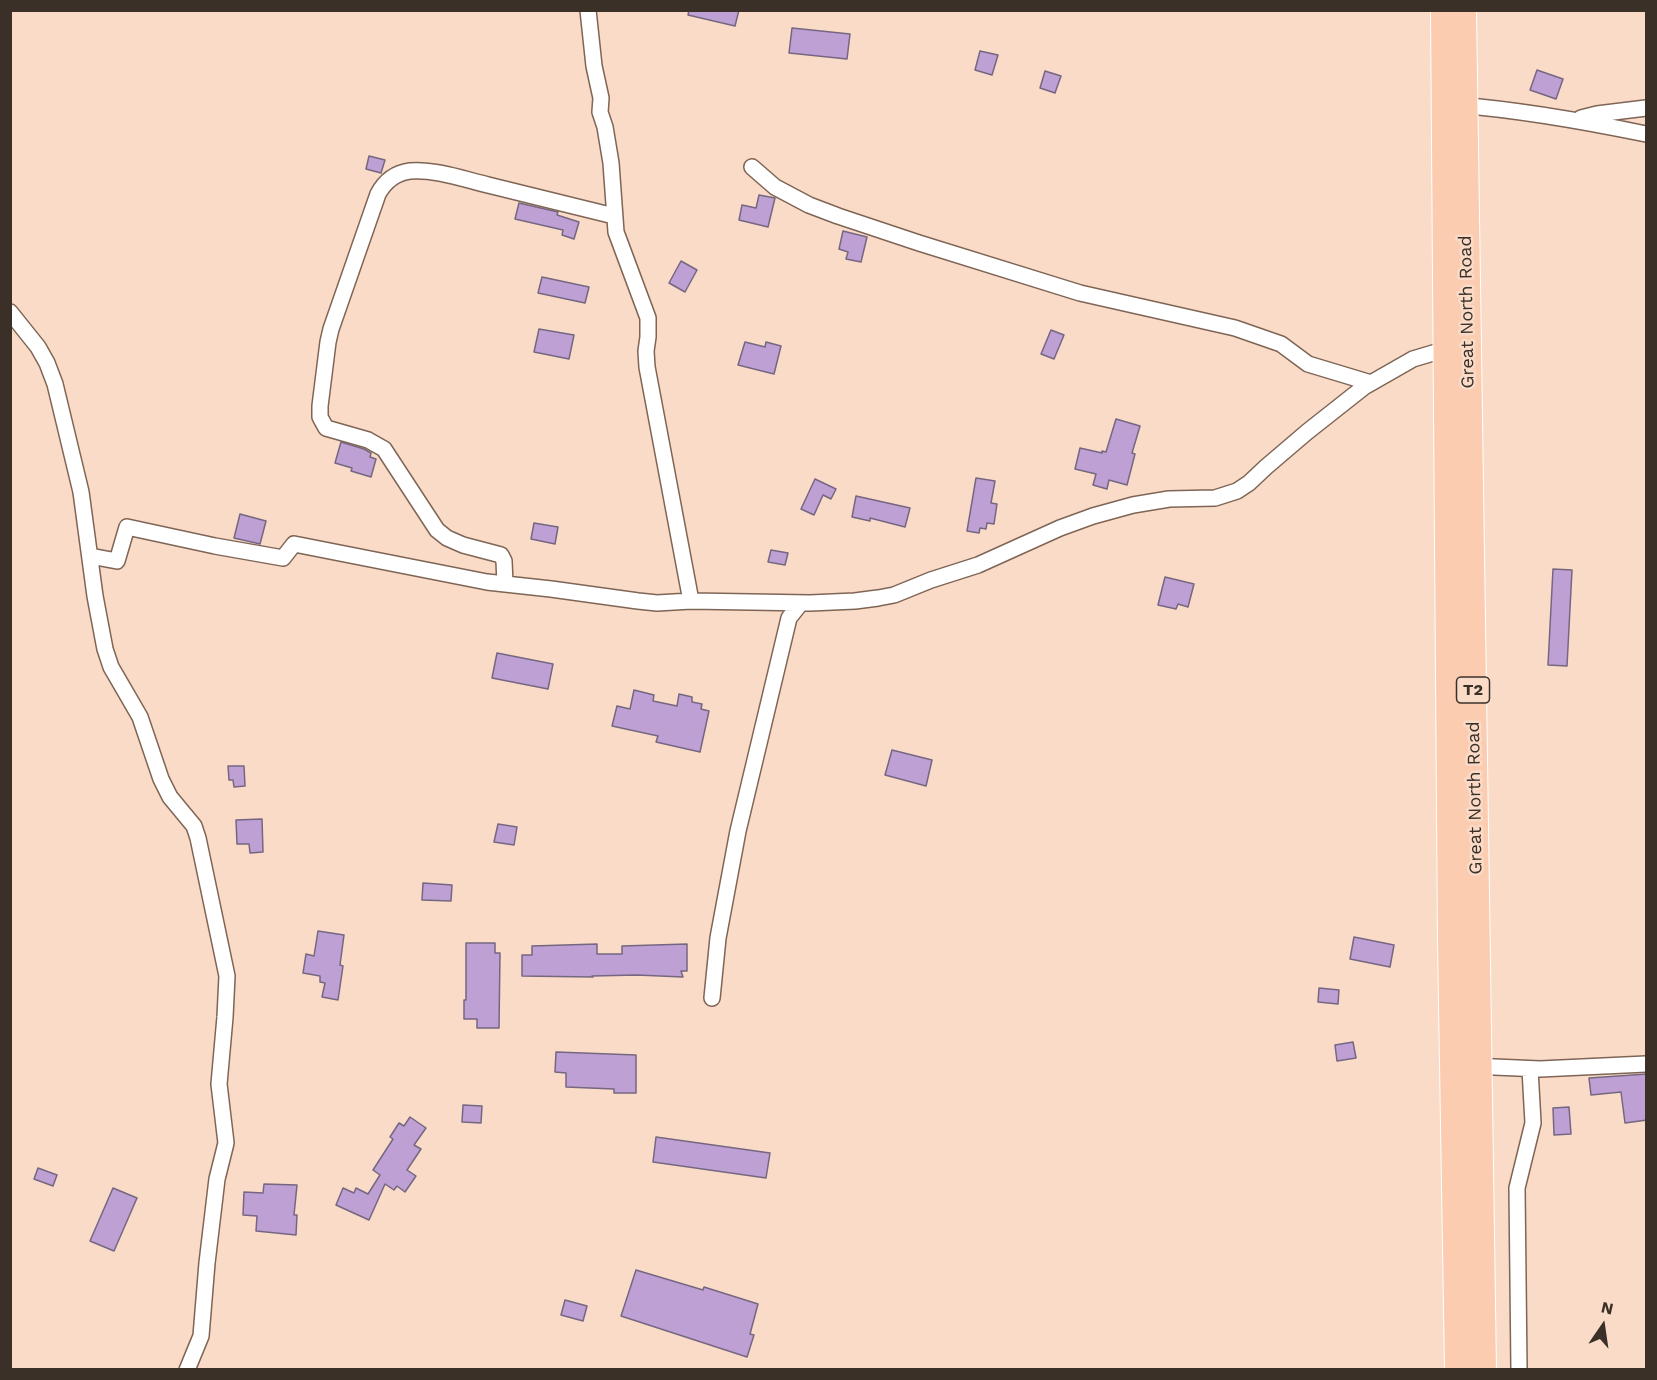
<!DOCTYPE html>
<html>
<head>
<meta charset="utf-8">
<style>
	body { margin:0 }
	#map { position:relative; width:1657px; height:1380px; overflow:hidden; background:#f9dbc8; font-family:"Work Sans",sans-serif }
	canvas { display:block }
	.frame { position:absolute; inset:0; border:12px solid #3b3028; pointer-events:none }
	.north { position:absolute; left:1573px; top:1296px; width:60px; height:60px; -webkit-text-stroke:4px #f9dbc8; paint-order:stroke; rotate:13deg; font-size:16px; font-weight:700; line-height:24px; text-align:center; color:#3b3028 }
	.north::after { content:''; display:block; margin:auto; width:21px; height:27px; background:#3b3028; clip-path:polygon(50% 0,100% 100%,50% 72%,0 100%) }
</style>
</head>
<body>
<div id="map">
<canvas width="1657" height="1380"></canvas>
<div class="frame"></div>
<div class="north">N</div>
</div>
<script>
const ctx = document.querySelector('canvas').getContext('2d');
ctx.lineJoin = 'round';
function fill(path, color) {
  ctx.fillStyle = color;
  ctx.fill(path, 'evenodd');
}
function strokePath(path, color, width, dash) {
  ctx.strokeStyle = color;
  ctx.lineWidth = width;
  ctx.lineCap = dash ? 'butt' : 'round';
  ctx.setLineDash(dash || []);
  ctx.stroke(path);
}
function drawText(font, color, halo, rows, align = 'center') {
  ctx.font = font + ' "Work Sans",sans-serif';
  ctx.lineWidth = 5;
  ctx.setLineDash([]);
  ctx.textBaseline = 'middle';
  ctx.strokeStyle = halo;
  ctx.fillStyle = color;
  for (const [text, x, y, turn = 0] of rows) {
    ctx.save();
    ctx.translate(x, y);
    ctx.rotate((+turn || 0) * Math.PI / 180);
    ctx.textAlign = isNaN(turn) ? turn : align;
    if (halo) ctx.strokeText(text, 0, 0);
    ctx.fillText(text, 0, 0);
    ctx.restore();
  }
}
const building = new Path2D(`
	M689 10H739L735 26 688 15Z
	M792 28 850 34 847 59 789 53Z
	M980 51 998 55 992 75 975 70Z
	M1537 70 1563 79 1556 99 1530 90Z
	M1045 71 1061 76 1055 93 1040 88Z
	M369 156 385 160 381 173 366 169Z
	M759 195 775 198 768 227 739 220 742 205 756 208Z
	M519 203 558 212 557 215 579 222 574 239 562 235 563 230 515 219Z
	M843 231 867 237 861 262 846 259 848 252 839 249Z
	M681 261 697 270 685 292 669 283Z
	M542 277 589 287 585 303 538 293Z
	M539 329 574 335 569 359 534 352Z
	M1051 330 1064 335 1054 359 1041 354Z
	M745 342 765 347 766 342 781 346 774 374 738 365Z
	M1116 419 1140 426 1132 453 1135 454 1127 485 1109 480 1107 489 1093 485 1096 474 1075 469 1080 448 1102 453V451L1106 452Z
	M341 442 364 449 371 453 370 457 376 459 371 477 351 471 352 468 335 463Z
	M976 478 995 481 991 503 997 504 994 524 987 523 986 529 980 528 979 533 967 531Z
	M815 479 836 489 831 499 823 495 814 515 801 509Z
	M856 496 910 508 905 527 870 518V521L852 517Z
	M240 514 266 521 260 544 234 538Z
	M534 523 558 527 555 544 531 539Z
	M771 550 788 553 785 565 768 562Z
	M1553 569 1572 570 1567 666 1548 665Z
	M1165 577 1194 584 1188 607 1178 604 1176 609 1158 605Z
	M497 653 553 664 548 689 492 678Z
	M634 690 654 695 653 701 677 706 679 694 692 697V702L702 704 701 709 709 711 700 752 656 742 658 736 612 726 617 706 630 709Z
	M892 750 932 760 926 786 885 775Z
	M228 766H244L245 786 234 787 233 780H229Z
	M262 819 263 852 250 853 249 844H237L236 820Z
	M498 824 517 827 514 845 494 842Z
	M423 883 452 885 451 901 422 900Z
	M318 931 344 935 340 965 343 966 338 1000 322 997 325 983 320 982V976L303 973 306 954 314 956Z
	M1354 937 1394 945 1390 967 1350 959Z
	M466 943H495V953H500L499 1028H477V1019H464V1000H466Z
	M597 944V954H622V946L687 944V971H681L683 977 637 975 592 976 593 977 522 976V955H532V946Z
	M1319 988 1339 990 1338 1004 1318 1002Z
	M1353 1042 1356 1058 1337 1061 1335 1045Z
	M556 1052 636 1055V1093H614V1089L566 1087V1073L555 1072Z
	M1647 1074V1120L1625 1123 1621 1092 1591 1095 1589 1078Z
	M463 1105 482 1106 481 1123 462 1122Z
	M1569 1107 1571 1134 1554 1135 1553 1108Z
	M410 1117 426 1128 414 1145 421 1149 407 1170 416 1176 405 1192 397 1186 394 1190 385 1184 369 1220 336 1205 343 1188 354 1193 356 1188 368 1194 380 1175 373 1170 393 1139 390 1137 399 1123 404 1126Z
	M656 1137 770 1153 766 1178 653 1162Z
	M38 1168 57 1175 53 1186 34 1179Z
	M264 1184 297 1185 294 1215H297L296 1235 256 1231 257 1216 243 1215 244 1192 263 1193Z
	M113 1188 137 1198 114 1251 90 1241Z
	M636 1270 703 1290 704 1287 758 1304 750 1334 754 1335 747 1357 621 1316Z
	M565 1300 587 1306 583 1321 561 1315Z`);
fill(building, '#bfa0d5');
strokePath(building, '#756780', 1.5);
const minor = new Path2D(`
	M588 10 594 66 601 98 600 112 605 127 611 163 616 232 648 318V337L646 351 647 367 691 601
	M1457 105C1521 110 1583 121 1646 134
	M1581 118 1597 114 1646 108
	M752 167 775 187 809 205 838 216 919 243 1080 293 1235 328 1281 344 1308 364 1371 383
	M10 312 38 347 47 363 55 384 81 492 95 596 105 649 111 667 140 717 161 779 170 797 194 826 198 838 227 976 225 1017 219 1084 226 1143 217 1179 207 1263 201 1336 187 1370
	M90 556 117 561 127 527 215 546 283 558 294 544 487 582 551 589 638 601 657 603 691 601 810 603 855 601 878 598 894 595 931 580 978 565 1060 528 1093 516 1133 505 1169 499 1215 498 1237 491 1249 483 1266 467 1307 432 1364 387 1413 359 1453 347
	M505 584 504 561 501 555 463 545 447 538 437 530 384 449 368 440 326 428 320 417V406L328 342 331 329 378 194C385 181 395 173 410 171 435 169 463 179 488 185 530 195 572 206 614 216
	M712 998 718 938 738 831 789 618 801 603
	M1472 1066 1540 1069 1646 1064
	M1519 1370 1517 1188 1533 1123 1530 1069`);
const trunk = new Path2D(`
	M1444 10 1451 941 1458 1370
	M1463 10 1483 1370`);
strokePath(minor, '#7f6555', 18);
strokePath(trunk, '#fff', 28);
strokePath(minor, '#fff', 15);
strokePath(trunk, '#fbccb0', 26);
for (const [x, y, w] of [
	[1473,690,33]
]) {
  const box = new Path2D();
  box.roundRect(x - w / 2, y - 13, w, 26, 4.5);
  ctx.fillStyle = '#f9dbc8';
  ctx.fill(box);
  strokePath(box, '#3b3028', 1.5);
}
drawText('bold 16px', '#3b3028', null, [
	["T2",1473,690]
]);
drawText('18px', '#3b3028', '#f9dbc8', [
	["Great North Road",1467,312,-91],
	["Great North Road",1475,798,-91]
]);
</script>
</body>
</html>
